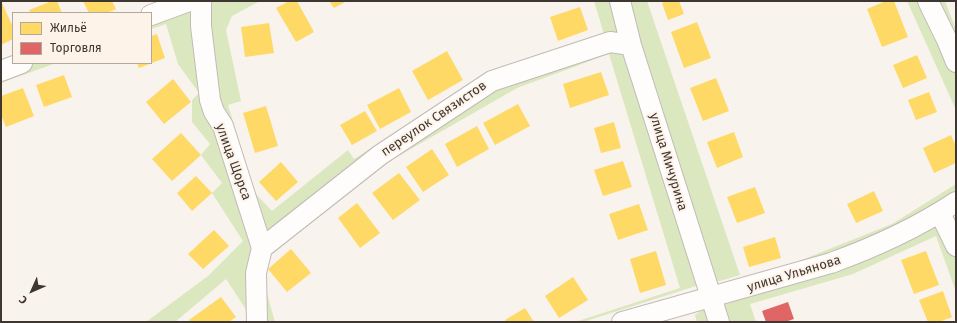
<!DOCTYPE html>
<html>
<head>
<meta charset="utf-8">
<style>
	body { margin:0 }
	#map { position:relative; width:957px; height:323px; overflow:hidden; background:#f9f3ee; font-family:"Fira Sans",sans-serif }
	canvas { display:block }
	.frame { position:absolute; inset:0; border:2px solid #3e3731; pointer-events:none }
	.legend { position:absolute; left:12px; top:12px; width:140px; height:52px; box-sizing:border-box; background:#fef3e9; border:1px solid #b1a89f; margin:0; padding:5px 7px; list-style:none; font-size:12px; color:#3e3731 }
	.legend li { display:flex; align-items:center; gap:8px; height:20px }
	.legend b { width:20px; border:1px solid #b1a89f }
	.north { position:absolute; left:12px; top:271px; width:40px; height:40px; -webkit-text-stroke:3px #fef3e9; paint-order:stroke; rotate:225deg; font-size:11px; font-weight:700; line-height:16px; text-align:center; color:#3e3731 }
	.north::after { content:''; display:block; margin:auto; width:14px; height:18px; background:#3e3731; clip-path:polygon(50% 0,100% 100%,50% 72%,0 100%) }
</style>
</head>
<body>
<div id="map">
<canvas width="957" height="323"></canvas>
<div class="frame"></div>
<ul class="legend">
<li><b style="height:11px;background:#ffd966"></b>Жильё</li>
<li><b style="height:11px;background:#e06666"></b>Торговля</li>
</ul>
<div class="north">С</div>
</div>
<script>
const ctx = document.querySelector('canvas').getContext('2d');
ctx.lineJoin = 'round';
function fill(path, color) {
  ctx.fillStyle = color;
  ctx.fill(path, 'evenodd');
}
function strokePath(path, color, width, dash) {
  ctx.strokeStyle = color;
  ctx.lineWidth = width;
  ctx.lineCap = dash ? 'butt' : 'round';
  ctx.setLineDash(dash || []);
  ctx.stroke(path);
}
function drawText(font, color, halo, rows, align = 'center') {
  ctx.font = font + ' "Fira Sans",sans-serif';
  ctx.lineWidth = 4;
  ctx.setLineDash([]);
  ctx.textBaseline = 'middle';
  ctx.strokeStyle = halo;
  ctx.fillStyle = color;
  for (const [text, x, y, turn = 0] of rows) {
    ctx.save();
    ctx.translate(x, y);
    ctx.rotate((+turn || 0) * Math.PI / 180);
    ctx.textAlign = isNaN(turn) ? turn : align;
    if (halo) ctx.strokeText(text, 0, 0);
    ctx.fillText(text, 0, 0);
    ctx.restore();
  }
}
fill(new Path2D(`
	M205 1H260L232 16 226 30 241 101 228 105 255 193 272 211 348 150 354 159 492 71 604 34 594 1H615L625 41 490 79 264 241 218 112Z
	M623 1H647L740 275 710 284Z
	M907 1H924L956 71V110Z
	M931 1H945L956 29V55Z
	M192 9 258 249 249 322 245 308 226 279 175 322H146L208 276 243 241 212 193 222 183 201 155 210 144 192 122V100L199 93 178 64 166 24 151 29V19Z
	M608 47 627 49 699 280 696 286 583 322H575L680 288 609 54 517 88 390 161 268 257 262 276 275 322H260L259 274 265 248 382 158 492 85Z
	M31 63H56L1 83V74Z
	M956 184V194L860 246 789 265 892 224Z
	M938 223 943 231 956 260V292L936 236 853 274 750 304 756 322H723L717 303Z
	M708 306 713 322H697L695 315Z`), '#dbe7bf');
fill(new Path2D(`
	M1 1 13 27V39L1 45Z
	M52 1H57L62 13H31L29 10Z
	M83 1H112L116 9 107 13H89Z
	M289 1H297L314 32 296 42 276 8Z
	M329 1H347L334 8Z
	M666 1H679L684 14 668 20 662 3Z
	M886 1H894L908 37 882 47 867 9Z
	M580 7 588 30 558 41 550 17Z
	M697 22 711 58 684 68 671 32Z
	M269 23 274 53 245 57 241 27Z
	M157 34 165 58 139 68 137 63H151V36Z
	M447 51 463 80 428 100 412 71Z
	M917 55 927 78 903 88 893 65Z
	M601 72 609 95 570 108 563 84Z
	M64 75 72 97 44 107 36 85Z
	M716 78 729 111 703 121 690 88Z
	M173 79 191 102 164 124 146 102Z
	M23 88 34 116 6 127 1 115V96Z
	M399 88 411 112 380 129 367 105Z
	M929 92 937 112 916 120 908 100Z
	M518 104 530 126 495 145 483 123Z
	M266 106 278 146 255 153 243 113Z
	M365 111 377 131 352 145 340 125Z
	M614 122 621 148 601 153 594 128Z
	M477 126 489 149 457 167 445 144Z
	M734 132 743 157 717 168 707 142Z
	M181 133 201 155 172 181 152 159Z
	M951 135 956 146V163L934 173 923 148Z
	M432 149 449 175 423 192 406 167Z
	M623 161 632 187 603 196 594 170Z
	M281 162 298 182 276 201 259 182Z
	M399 173 420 200 393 220 372 193Z
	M196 176 212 193 192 211 177 193Z
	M755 187 765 213 737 223 727 197Z
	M874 191 883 211 856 223 847 204Z
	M357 203 380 233 360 248 338 218Z
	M639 204 648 230 618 240 609 214Z
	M214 230 229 246 203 269 188 254Z
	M775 237 781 258 749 267 743 247Z
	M291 249 311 273 287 292 268 269Z
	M656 251 666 285 640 293 630 259Z
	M926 251 939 285 914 294 901 260Z
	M573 277 588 300 559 318 545 296Z
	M943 291 952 317 939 322H928L919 300Z
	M221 297 236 317 229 322H191L189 320Z
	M525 308 534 322H507L505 320Z`), '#ffd966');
fill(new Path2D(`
	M788 302 794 319 785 322H766L762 311Z`), '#e06666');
const street = new Path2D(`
	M201 1V26L210 100 214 112 223 126 262 248 256 273 257 322
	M620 1 631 45 719 322
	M928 1 947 40 956 62
	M151 15 189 1
	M1 71 22 63
	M940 213 956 246
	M262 248 380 155 492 81 610 42 631 45
	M622 322 831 263C875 247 917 228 956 202`);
strokePath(street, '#c1bbb6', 22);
strokePath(street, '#fefdfc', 20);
drawText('13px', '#3e3731', '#fef3e9', [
	["переулок Связистов",434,119,-34],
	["улица Щорса",233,162,70],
	["улица Мичурина",668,162,73],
	["улица Ульянова",794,274,-17]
]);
</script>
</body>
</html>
